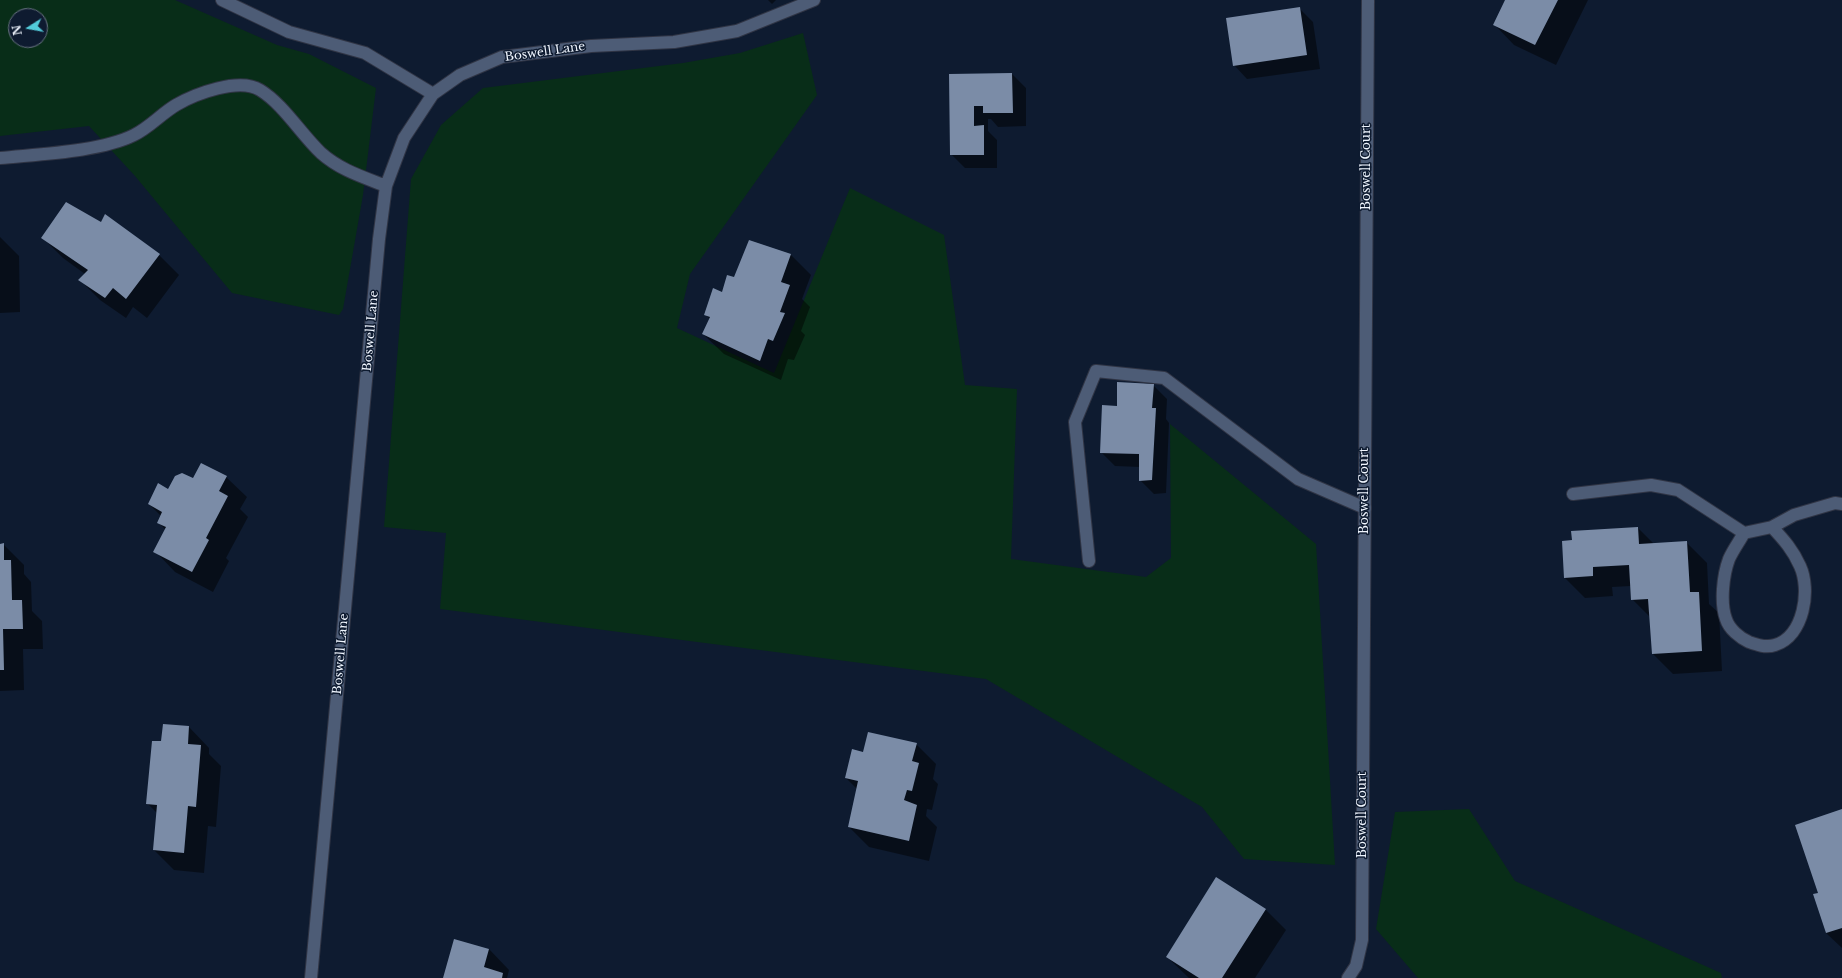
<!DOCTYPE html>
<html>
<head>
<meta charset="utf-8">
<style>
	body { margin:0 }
	#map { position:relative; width:1842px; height:978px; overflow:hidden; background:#0e1b30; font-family:"Libre Baskerville",serif }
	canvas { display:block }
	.north { position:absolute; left:8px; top:8px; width:40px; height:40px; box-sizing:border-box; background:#0e1b30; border:1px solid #687282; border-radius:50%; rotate:259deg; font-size:11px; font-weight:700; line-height:16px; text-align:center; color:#eff5fe }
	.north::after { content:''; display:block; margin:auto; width:14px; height:18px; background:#52cbda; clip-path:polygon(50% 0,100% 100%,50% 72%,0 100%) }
</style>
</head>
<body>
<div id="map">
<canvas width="1842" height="978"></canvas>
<div class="north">N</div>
</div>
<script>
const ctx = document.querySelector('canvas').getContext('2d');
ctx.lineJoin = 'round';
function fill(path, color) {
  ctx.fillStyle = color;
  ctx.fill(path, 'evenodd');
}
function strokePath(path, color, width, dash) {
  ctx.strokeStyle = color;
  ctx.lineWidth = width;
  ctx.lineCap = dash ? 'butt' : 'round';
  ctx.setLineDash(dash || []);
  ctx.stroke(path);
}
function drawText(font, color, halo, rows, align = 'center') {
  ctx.font = font + ' "Libre Baskerville",serif';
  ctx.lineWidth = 3;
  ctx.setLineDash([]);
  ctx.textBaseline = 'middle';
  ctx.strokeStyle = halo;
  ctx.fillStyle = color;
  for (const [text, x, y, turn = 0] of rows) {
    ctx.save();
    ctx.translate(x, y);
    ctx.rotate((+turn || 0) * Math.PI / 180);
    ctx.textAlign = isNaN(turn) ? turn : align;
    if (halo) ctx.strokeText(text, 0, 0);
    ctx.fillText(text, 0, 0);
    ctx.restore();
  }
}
fill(new Path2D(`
	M0 0H175L277 45 309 54 376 88 363 195 343 309 339 315 232 293 135 176 89 126 0 136ZM16 16H40V40H16Z
	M803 33 817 95 690 274 677 328 774 373 850 188 944 235 965 385 1017 389 1011 559 1146 577 1171 558 1170 424 1316 544 1335 865 1244 859 1202 807 986 679 440 609 446 533 384 527 411 179 441 125 483 88 683 63 740 53Z
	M1469 809 1515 881 1721 973 1722 978H1418L1376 929 1395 812Z`), '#082d18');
fill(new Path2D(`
	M768 0H776L772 4Z
	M1506 0H1588L1556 65 1514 45 1494 24Z
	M1299 8 1313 22 1320 69 1247 79 1234 65Z
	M1012 74 1026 88V126L998 127 991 119H988V131L997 140V168H965L951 154 950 75Z
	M0 237 19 256 20 312 0 313Z
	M43 238 159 255 179 275 147 318 133 307 126 318 100 300 80 280 85 274 63 258Z
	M750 241 791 255 811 275 802 299 810 307 801 331 805 335 794 360 788 359 781 380 724 354 703 334 710 319 705 314 735 278Z
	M1153 385 1167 399 1166 419 1169 423 1166 493 1154 494 1140 480V467L1115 466 1101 452 1118 407Z
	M226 477 247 497 240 509 248 517 226 558 229 561 213 592 175 572 155 551 166 530 158 522 161 516 149 504 168 490 193 480Z
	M1638 528 1654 544 1686 542 1707 563 1709 604 1719 613 1722 671 1673 674 1653 654 1651 618 1632 599 1631 586 1612 587 1613 596 1585 598 1565 578Z
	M3 544 24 565V574L31 582 32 611 42 621 43 649H23L24 690 0 691V545Z
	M189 727 209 748V754L221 766 216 827 208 826 204 873 174 870 154 850 157 813 147 803 162 742Z
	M916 744 936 764 933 779 938 784 932 810 927 809 926 816 937 827 929 861 869 847 849 827 857 789 846 778 864 753Z
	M1842 811V948L1826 933 1819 893Z
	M1265 909 1286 930 1255 978H1189L1167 957Z
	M489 949 509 970 507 978H444Z`), '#0007');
fill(new Path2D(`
	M1505 0H1558L1535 45 1493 25Z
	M1300 7 1307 55 1233 66 1226 18Z
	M1012 73 1013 113H983V106H974V126L984 125V155H950L949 74Z
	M66 202 101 222 105 214 160 254 126 299 113 288 105 298 78 280 88 270 41 238Z
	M749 240 791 254 781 282 790 285 780 312 785 313 773 341 768 339 760 361 702 334 710 317 704 315 713 288 722 292 727 275 734 277Z
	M1117 382 1154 384 1152 408H1156L1152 480 1139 481V454L1100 453 1102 405 1117 406Z
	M201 463 227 476 219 491 228 496 206 538 209 540 192 572 153 552 166 527 157 523 162 512 148 504 158 483 168 489 175 476 182 473 193 478Z
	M1638 527 1639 544 1687 541 1690 592H1699L1702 651 1652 654 1648 599 1631 600 1629 565 1593 567V576L1564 578 1562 541 1572 540 1571 531Z
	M4 543V560H11L12 600H22L23 629H3L4 670H0V544Z
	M163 724 189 726 188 744 201 745 196 807 188 806 184 853 153 850 157 805 146 804 152 741H161Z
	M868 732 917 743 912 761 919 763 912 791 907 790 904 800 917 805 909 841 848 827 858 781 845 778 852 749 863 752Z
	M1842 809V928L1826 933 1813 894 1818 893 1795 825Z
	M1216 877 1266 909 1222 978H1199L1166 957Z
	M454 939 489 949 484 967 503 973 502 978H443Z`), '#7b8ca7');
const service = new Path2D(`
	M1573 494 1651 485 1678 490 1744 533
	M1772 527C1784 540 1793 550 1800 566 1811 590 1804 636 1775 645 1766 648 1757 645 1749 642 1740 638 1729 629 1726 619 1720 603 1723 575 1729 559 1733 550 1739 542 1744 533L1772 527 1794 515 1835 503 1842 504
	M1089 561 1075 422 1096 371 1164 378 1298 479 1365 508`);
const minor = new Path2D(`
	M222 0 289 32 365 53 433 94
	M0 158C39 154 100 152 134 135 150 127 161 114 176 105 195 94 239 77 260 90 283 104 301 134 321 153 340 170 363 177 386 186
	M311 978 379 239 386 186 404 138 433 94 460 75 502 57 591 46 674 42 737 31 814 0
	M1348 978 1356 966 1362 940 1368 0`);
strokePath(service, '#303545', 14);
strokePath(minor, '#303545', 14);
strokePath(service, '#4d5c76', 12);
strokePath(minor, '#4d5c76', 12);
drawText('12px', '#eff5fe', '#0e1b30', [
	["Boswell Lane",545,52,-8],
	["Boswell Court",1367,167,-90],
	["Boswell Lane",371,331,-85],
	["Boswell Court",1365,491,-90],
	["Boswell Lane",341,654,-85],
	["Boswell Court",1363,815,-90]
]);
</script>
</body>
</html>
